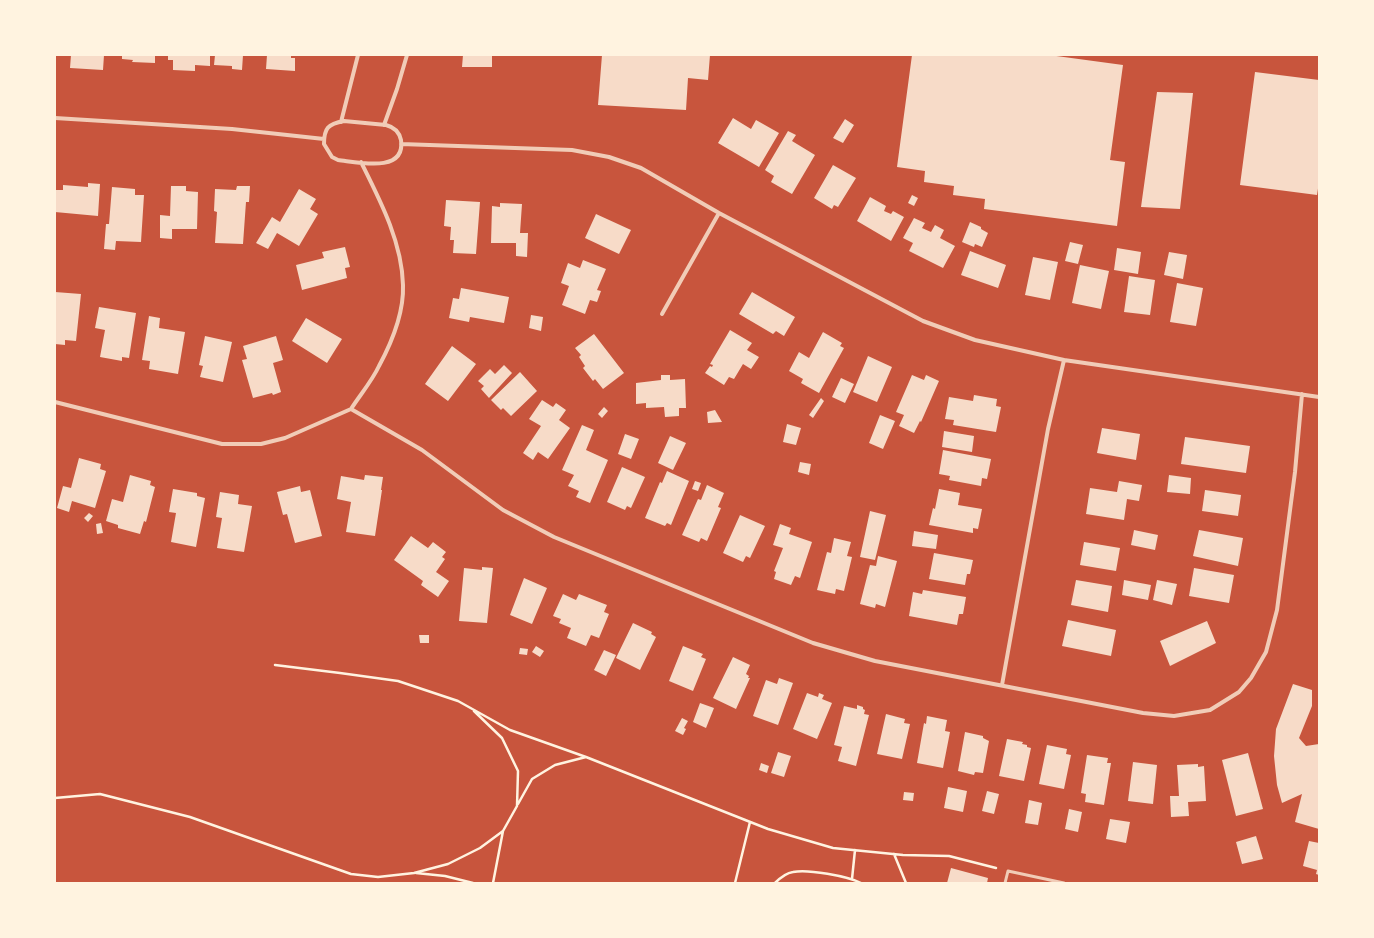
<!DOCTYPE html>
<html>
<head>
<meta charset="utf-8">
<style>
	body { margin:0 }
	#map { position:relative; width:1374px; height:938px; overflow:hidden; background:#c8553d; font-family:Raleway,sans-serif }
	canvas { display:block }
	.frame { position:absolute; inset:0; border:56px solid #fff3e0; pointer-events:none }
</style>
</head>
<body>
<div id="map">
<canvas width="1374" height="938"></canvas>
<div class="frame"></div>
</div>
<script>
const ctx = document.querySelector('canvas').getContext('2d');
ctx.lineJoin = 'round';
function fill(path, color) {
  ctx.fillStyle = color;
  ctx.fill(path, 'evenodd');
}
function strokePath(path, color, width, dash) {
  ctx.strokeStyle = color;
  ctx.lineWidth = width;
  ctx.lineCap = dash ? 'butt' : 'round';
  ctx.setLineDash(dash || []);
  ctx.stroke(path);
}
fill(new Path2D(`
	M71 55H104L103 70 70 68Z
	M122 55H155V63L132 62 133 60 122 59Z
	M168 55H210V66L195 65V71L173 70V60H168Z
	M215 55H243L242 70 232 69V66L214 65Z
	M267 55H291V58H295V71L266 69Z
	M463 55H492V67H462Z
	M602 55H710L708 80 688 78 686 110 598 105Z
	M912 55H1049L1123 65 1110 160 1125 162 1117 226 984 209 985 199 953 195 954 186 924 182 925 171 897 167Z
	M1255 72 1319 80V182L1317 195 1240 185Z
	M1157 92 1193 93 1180 209 1141 207Z
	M733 118 751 129 756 120 779 133 759 167 718 143Z
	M845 119 854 125 843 143 833 138Z
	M788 131 796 135 792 141 815 155 792 194 771 182 774 176 765 170Z
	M833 165 856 178 838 207 834 205 832 209 814 198Z
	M88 183 100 184 98 216 55 212V190H63V185L88 187Z
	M171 186H186V191L198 192 197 229H172V239L160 238V215L170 216Z
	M237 186H250L249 202H246L243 244 215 243 217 212 214 211 215 189 236 190Z
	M112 187 135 189V195H144L141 242 116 241 115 250 104 249 106 224H109Z
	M299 189 316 199 310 209 318 214 299 246 277 233 268 249 256 243 272 217 280 222Z
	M912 195 918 198 914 206 908 203Z
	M870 197 886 206 884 211 891 214 893 211 904 217 891 241 857 221Z
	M446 200 480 202 476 254 453 253 454 240H450L451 227 444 226Z
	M500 203 522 204 520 233H528L527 257 516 256V243H491L492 206 500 207Z
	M596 214 631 230 619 254 585 238Z
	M914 218 925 223 922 228 931 232 935 225 944 230 940 238 955 246 943 268 909 251 913 243 903 238Z
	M970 222 981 227V229L988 233 982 247 975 244 974 247 962 242Z
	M1070 242 1083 245 1078 264 1065 261Z
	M345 247 350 267 345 268 347 278 302 290 296 265 324 258 322 252Z
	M1117 248 1141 252 1138 274 1114 270Z
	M970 251 1006 265 998 288 961 275Z
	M1169 252 1187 255 1183 279 1164 275Z
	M1033 257 1058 262 1050 300 1025 295Z
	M583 260 606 269 597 290 601 291 597 302 590 300 585 314 562 305 569 286 561 283 568 263 580 268Z
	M1080 265 1109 271 1101 309 1072 303Z
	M1129 276 1155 280 1150 315 1124 312Z
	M1177 283 1203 288 1196 326 1170 322Z
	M461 288 509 297 504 323 470 317 469 322 449 318 453 298 459 299Z
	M55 292 81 294 76 341 65 340V345L55 344Z
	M752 292 795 317 784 336 776 331 773 334 739 314Z
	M99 307 136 313 129 358 122 357V361L100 357 105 330 95 328Z
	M531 315 543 317 541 331 529 328Z
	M149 316 160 318 159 328 185 332 178 374 149 369 150 361 142 360Z
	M306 318 342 339 327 363 292 341Z
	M730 330 752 343 747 350 759 357 751 369 743 364 734 379 729 377 724 385 705 373 710 366 712 367 713 365 710 364Z
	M823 332 842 343 840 346 844 348 819 393 801 383 803 379 789 371 799 352 809 358Z
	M594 334 624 373 603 389 595 379 593 381 583 368 585 366 579 357 581 355 575 348Z
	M205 336 232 342 223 382 200 377 203 366 199 365Z
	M276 336 283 360 273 363 281 392 273 395 272 393 253 398 242 360 247 359 243 346Z
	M452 346 476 364 448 401 425 384Z
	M868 356 892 367 877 402 853 392Z
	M504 365 512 373 489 398 481 389 484 386 478 381 490 369 495 374Z
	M520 372 537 391 511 416 503 408 501 410 491 400Z
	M661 375H670V380L685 379 686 408H679V416L665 417 664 407 646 408V403L636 404V383L661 380Z
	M912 375 924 380 926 375 939 381 921 422 920 421 914 433 899 426 904 415 896 412Z
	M841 378 854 384 845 403 832 397Z
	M974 395 997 399 996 406 1001 407 996 432 953 425 954 420 945 419 949 397 973 401Z
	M821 398 824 401 813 418 809 415Z
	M542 400 553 407 556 403 566 410 559 420 570 428 548 459 538 452 533 460 523 453 541 426 529 419Z
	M604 407 608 411 602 418 598 414Z
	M715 410 722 422 708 423 707 412Z
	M880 415 895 421 883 449 869 443Z
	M787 424 801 428 796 445 783 442Z
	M582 425 594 430 586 450 608 460 590 503 576 497 579 491 568 486 574 475 562 470Z
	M1102 428 1140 434 1136 460 1097 453Z
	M944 431 974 436 972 452 942 447Z
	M625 434 639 439 631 459 618 454Z
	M670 436 686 443 673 470 658 463Z
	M1185 437 1250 446 1246 473 1181 464Z
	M943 450 991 459 987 479 982 478 981 486 949 480 950 476 939 474Z
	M79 458 101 464 100 469 106 471 95 508 72 501 69 512 57 508 63 486 71 488Z
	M800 462 811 464 809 475 798 472Z
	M622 467 645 477 631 508 627 506 625 510 607 502Z
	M667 471 689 481 671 525 667 523 665 526 645 518 660 482 662 483Z
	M130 475 151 481 150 485 155 487 146 522 144 521 140 534 118 528V525L106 521 112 499 123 502Z
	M365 475 383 477 381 490H382L375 536 346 532 351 502 337 499 341 476 364 480Z
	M1169 475 1191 478 1190 494 1167 492Z
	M695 481 701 483 698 491 692 489Z
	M1119 481 1142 485 1139 501 1127 499 1124 520 1086 514 1090 488 1117 492Z
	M707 485 724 493 718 507 721 508 707 541 701 538 699 542 682 535 698 499 701 500Z
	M300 486 301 492 310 490 322 536 295 543 287 514 283 515 277 492Z
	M173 489 197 493V496L205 498 196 547 171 542 176 513 169 512Z
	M939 489 960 493 958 505 982 509 978 529 973 528V533L929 525 933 508 935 509Z
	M1205 490 1241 495 1238 516 1202 511Z
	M220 492 239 495 238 504 252 506 244 552 217 548 222 518 216 517Z
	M870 511 886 515 875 560 860 557Z
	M89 513 93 516 88 522 84 518Z
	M740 515 765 526 750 558 746 556 743 562 723 553Z
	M101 523 103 533 97 534 96 524Z
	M780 524 791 528 789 534 812 542 800 578 795 576 791 585 774 579 776 572 774 571 783 548 773 545Z
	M1134 530 1158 535 1155 550 1131 545Z
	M1199 530 1243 538 1238 566 1193 556Z
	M914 531 938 535 936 549 912 546Z
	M411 536 428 548 433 542 446 552 442 557 445 559 436 572 449 581 438 597 421 585 423 581 394 560Z
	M834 538 851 542 847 556 852 557 844 591 836 589 835 594 817 590 827 552 831 553Z
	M1084 542 1120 548 1116 571 1080 565Z
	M934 553 973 560 970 574H967L965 585 929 579Z
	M878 556 897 561 885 607 876 604 875 608 860 604 870 565 876 566Z
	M482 567 493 568 487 623 459 621 464 568 482 570Z
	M1194 568 1234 575 1229 603 1189 596Z
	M524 578 547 588 532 624 510 615Z
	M1076 580 1112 586 1108 612 1071 605Z
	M1124 580 1151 585 1148 600 1122 595Z
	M1157 580 1177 584 1172 605 1153 600Z
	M923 590 966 597 963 614H959L957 625 909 616 913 592 922 594Z
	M563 594 576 600 579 594 607 605 604 612 609 614 599 638 591 635 586 646 567 638 571 628 559 623 561 619 553 616Z
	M1068 620 1116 630 1111 656 1062 646Z
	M1207 621 1216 643 1170 666 1160 641Z
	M633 623 652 632 651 634 656 637 640 670 616 658Z
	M419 635H429V643H420Z
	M536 646 544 651 540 657 532 652Z
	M683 646 703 654 701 657 706 659 693 691 669 681Z
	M520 648 528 649 527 655 519 654Z
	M604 650 616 655 606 676 594 670Z
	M733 657 750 665 746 674 749 676 748 678H750L736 709 713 698Z
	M779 678 793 683 778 725 753 716 766 680 777 684Z
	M1293 684 1312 690V706L1299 738 1306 746 1319 744V829L1295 822 1302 794 1282 803 1277 785 1274 756 1276 729Z
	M807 693 818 697 819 693 824 695 822 699 832 703 817 739 793 729Z
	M700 703 714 708 706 728 693 722Z
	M857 705 863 707V709L865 710 864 714 869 715 856 766 838 761 842 747 834 745 844 706 857 709Z
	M886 714 905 719 904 723 910 724 902 759 877 754Z
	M927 716 947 720 945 731 950 732 943 768 917 763 924 723 926 724Z
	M682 718 688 721 684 728 686 729 683 735 675 731Z
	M965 732 983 736V738L989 741 983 773 975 772 974 775 958 771Z
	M1007 739 1023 742 1022 744 1027 745V747L1031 748 1024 781 999 776Z
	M1047 745 1067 749 1066 754 1071 755 1064 789 1039 784Z
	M778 752 791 756 784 777 771 773Z
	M1248 753 1263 809 1236 816 1222 760Z
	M1087 755 1108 758 1107 763H1111L1104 805 1085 802 1086 794 1081 793Z
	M1133 762 1157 765 1153 804 1128 801Z
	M761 763 769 766 767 773 759 770Z
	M1198 764V767L1204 766 1206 801 1188 802 1189 816 1171 817 1170 796H1179L1177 765Z
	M948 787 967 791 963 812 944 808Z
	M987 791 999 794 994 814 982 811Z
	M904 792 914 793 913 801 903 800Z
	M1029 800 1042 803 1038 825 1025 823Z
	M1069 809 1082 812 1078 832 1065 829Z
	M1110 819 1130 822 1126 843 1106 839Z
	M1256 836 1263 859 1242 864 1236 842Z
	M1309 841 1319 843V875L1316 874 1317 870 1303 866Z
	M951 868 988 878 987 883H947Z`), '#f7dbc8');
strokePath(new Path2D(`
	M275 665 340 673 398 681 458 701 510 730 586 757 768 829 833 848 903 855 949 856 996 868
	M55 798 100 794 190 817 351 874 378 877 414 873 448 864 480 848 503 831 517 806 518 771 502 738 474 711
	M518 804 532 779 555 765 586 757
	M894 854 906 883
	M416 873 445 876 473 883
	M852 879 855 850
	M493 883 503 831
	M735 883 750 822
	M775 883C780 878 786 873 793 872 808 869 847 876 861 883`), '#fff3e0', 2.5);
strokePath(new Path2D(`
	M1005 883 1008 871 1064 883`), '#f1ccb7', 3);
strokePath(new Path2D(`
	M55 118 232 129 324 139
	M344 121 386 125C394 127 399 131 401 140 406 174 357 162 338 160L332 157 324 144C324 128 328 124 344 121Z
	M341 122 358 55
	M384 125 397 89 407 55
	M401 144 572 150 609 157 641 168 719 213 923 321 975 340 1064 360 1319 397
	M662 314 719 213
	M55 402 222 444H261L285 438 351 409
	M351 409 422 450 503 510 554 537 813 643 875 661 1143 713 1174 716 1210 710 1239 692 1251 678 1266 652 1277 610 1295 472 1302 394
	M351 409C360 395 372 381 379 366 392 342 404 313 403 285 402 242 380 200 361 162
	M1002 685 1048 429 1064 360`), '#f1ccb7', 4);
</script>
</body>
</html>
